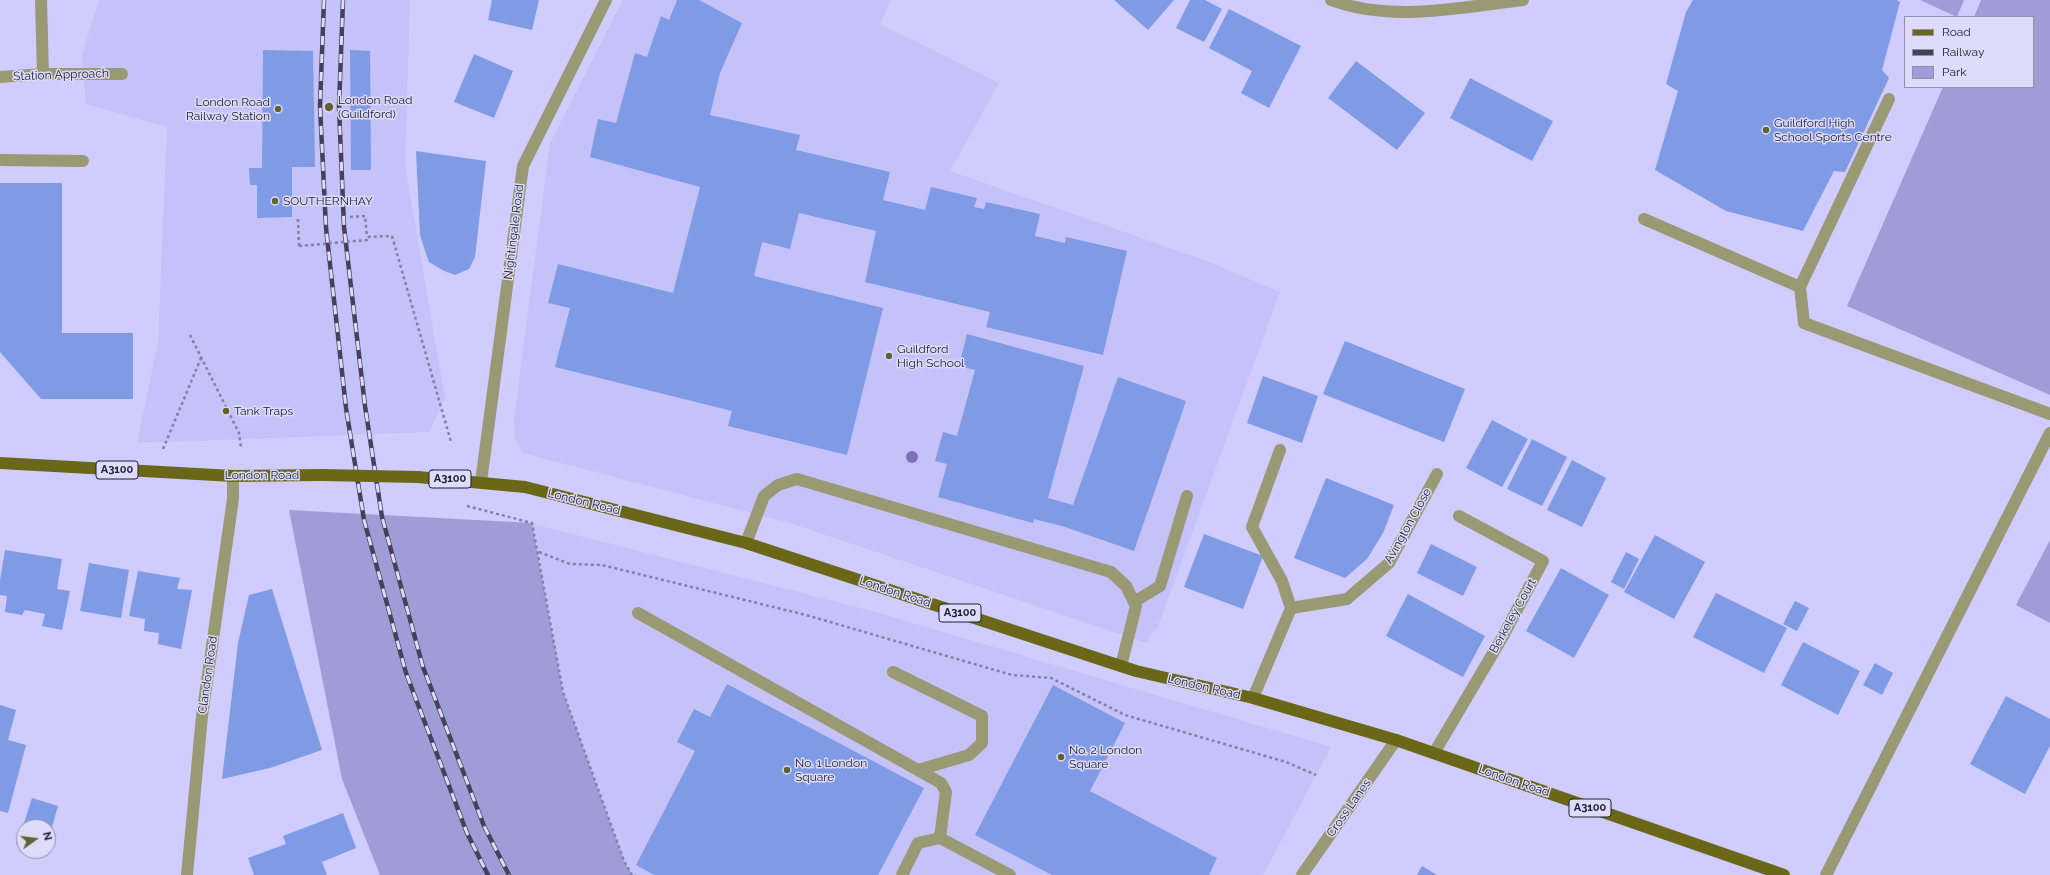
<!DOCTYPE html>
<html>
<head>
<meta charset="utf-8">
<style>
	body { margin:0 }
	#map { position:relative; width:2050px; height:875px; overflow:hidden; background:#d0ccfe; font-family:Raleway,sans-serif }
	canvas { display:block }
	.legend { position:absolute; left:1904px; top:16px; width:130px; height:72px; box-sizing:border-box; background:#dedcfa; border:1px solid #9291aa; margin:0; padding:5px 7px; list-style:none; font-size:12px; color:#212032 }
	.legend li { display:flex; align-items:center; gap:8px; height:20px }
	.legend b { width:20px; border:1px solid #9291aa }
	.north { position:absolute; left:16px; top:819px; width:40px; height:40px; box-sizing:border-box; background:#dedcfa; border:1px solid #9291aa; border-radius:50%; rotate:76deg; font-size:11px; font-weight:700; line-height:16px; text-align:center; color:#212032 }
	.north::after { content:''; display:block; margin:auto; width:14px; height:18px; background:#63622f; clip-path:polygon(50% 0,100% 100%,50% 72%,0 100%) }
</style>
</head>
<body>
<div id="map">
<canvas width="2050" height="875"></canvas>
<ul class="legend">
<li><b style="height:5px;background:#6a6718"></b>Road</li>
<li><b style="height:5px;background:#44425b"></b>Railway</li>
<li><b style="height:11px;background:#a09cd7"></b>Park</li>
</ul>
<div class="north">N</div>
</div>
<script>
const ctx = document.querySelector('canvas').getContext('2d');
ctx.lineJoin = 'round';
function fill(path, color) {
  ctx.fillStyle = color;
  ctx.fill(path, 'evenodd');
}
function strokePath(path, color, width, dash) {
  ctx.strokeStyle = color;
  ctx.lineWidth = width;
  ctx.lineCap = dash ? 'butt' : 'round';
  ctx.setLineDash(dash || []);
  ctx.stroke(path);
}
function drawText(font, color, halo, rows, align = 'center') {
  ctx.font = font + ' Raleway,sans-serif';
  ctx.lineWidth = 3;
  ctx.setLineDash([]);
  ctx.textBaseline = 'middle';
  ctx.strokeStyle = halo;
  ctx.fillStyle = color;
  for (const [text, x, y, turn = 0] of rows) {
    ctx.save();
    ctx.translate(x, y);
    ctx.rotate((+turn || 0) * Math.PI / 180);
    ctx.textAlign = isNaN(turn) ? turn : align;
    if (halo) ctx.strokeText(text, 0, 0);
    ctx.fillText(text, 0, 0);
    ctx.restore();
  }
}
fill(new Path2D(`
	M99 0H410L405 166 445 398 429 432 137 443 158 343 167 127 86 104 82 55Z
	M623 0H891L880 24 999 83 950 171 1207 261 1280 292 1157 629 1151 634 1147 643 790 523 523 453 515 439 514 419 550 143Z
	M533 524 872 611 1331 747 1263 875H632L624 861 563 692Z`), '#c5c1f9');
fill(new Path2D(`
	M1920 0H1964L1957 17Z
	M1981 0H2050V395L1847 306 1943 87H2033V17H1974Z
	M289 510 532 523 563 692 624 861 632 875H380L342 779Z
	M2050 540V623L2016 605Z`), '#a09cd7');
fill(new Path2D(`
	M492 0H539L532 30 488 20Z
	M677 0H699L742 23 720 73 710 115 800 135 796 150 890 172 883 200 925 210 931 187 977 198 974 207 984 209 986 202 1040 214 1035 236 1065 243 1066 237 1127 251 1103 355 986 327 990 312 865 282 876 231 799 213 790 249 762 242 754 276 883 308 847 455 728 426 732 411 555 367 570 308 548 303 558 264 673 293 700 187 590 157 598 119 616 123 635 53 647 57 661 16 669 20Z
	M1114 0H1174L1148 30Z
	M1190 0H1205L1222 9 1204 42 1176 28Z
	M1693 0H1897L1900 2 1882 70 1889 78 1845 172 1834 171 1803 231 1726 211 1655 170 1678 91 1666 84 1686 12Z
	M1229 9 1301 46 1269 108 1241 93 1252 71 1209 48Z
	M263 50 313 51 315 167H292V217L257 218V185H250L249 168H262Z
	M350 50 370 51 371 170H351Z
	M474 54 513 71 494 118 454 102Z
	M1356 61 1425 113 1397 150 1328 98Z
	M1470 78 1553 121 1532 161 1450 118Z
	M416 151 486 161 475 257 469 269 455 275 444 271 429 262 426 254 420 235Z
	M0 183H62V333H133V399H41L0 352Z
	M967 334 1084 366 1048 498 1073 505 1118 377 1186 401 1134 551 1065 527 1034 519 1033 523 938 497 947 464 935 461 943 432 957 436 975 370 959 366Z
	M1345 341 1465 389 1444 442 1323 394Z
	M1263 376 1318 396 1302 443 1247 423Z
	M1492 420 1528 439 1502 487 1466 468Z
	M1532 439 1567 457 1542 506 1507 489Z
	M1572 460 1606 478 1582 527 1547 510Z
	M1326 478 1394 505 1383 533 1367 559 1345 578 1294 558Z
	M1204 534 1263 556 1243 609 1184 587Z
	M1655 535 1705 562 1674 619 1624 592Z
	M1431 544 1477 567 1463 596 1417 573Z
	M5 550 62 559 57 589 70 591 62 630 42 626 45 614 25 610 22 615 5 612 7 596 0 595V580Z
	M1626 552 1639 559 1624 589 1611 582Z
	M89 563 129 570 121 618 80 611Z
	M1561 568 1609 595 1574 658 1526 631Z
	M138 571 180 578 177 589 192 590 181 649 158 644 159 633 144 631 145 619 129 616Z
	M272 589 322 750 270 768 222 779 238 643 249 595Z
	M1716 593 1787 628 1764 673 1693 637Z
	M1408 594 1485 636 1463 677 1386 636Z
	M1795 601 1809 608 1797 631 1783 624Z
	M1803 642 1860 671 1838 715 1781 685Z
	M1875 663 1893 673 1882 695 1863 685Z
	M727 684 924 788 878 875H654L636 865 695 751 677 742 694 709 710 717Z
	M1053 685 1125 723 1090 791 1217 858 1209 875H1052L975 835Z
	M2006 696 2050 719V746L2025 794 1970 764Z
	M0 705 16 710 8 740 26 745 8 813 0 811Z
	M32 798 58 806 50 834 48 833V827L23 826Z
	M343 813 356 848 322 862 327 875H254L248 858 286 844 283 836Z
	M1422 866 1437 875H1417Z`), '#7f9be6');
strokePath(new Path2D(`
	M350 217 365 216 367 237
	M298 219 299 246
	M392 236 451 442
	M190 335 239 433 241 448
	M163 449 201 358
	M467 506 532 523 563 692 624 861 632 875
	M539 552 570 564 602 565 806 615 1012 675 1051 678 1125 715 1286 762 1316 775`), '#8381a5', 2.5, [3, 3]);
strokePath(new Path2D(`
	M41 0 43 74
	M1331 0C1392 23 1461 7 1523 0
	M0 77 43 74H122
	M1889 99 1800 287 1804 323 2050 414
	M0 160 83 161
	M1644 219 1800 287
	M1280 450 1252 527 1282 581 1291 608
	M481 482 523 166 606 0
	M746 543 764 496 778 485 797 479 1111 572 1126 586 1136 606 1121 666
	M1134 602 1160 586 1187 496
	M638 613 941 783 946 792 940 838
	M893 672 982 716V743L969 755 918 770
	M1253 698 1291 608 1347 599 1389 563 1437 474
	M1434 753 1502 638 1543 561 1459 516
	M187 875 202 716 233 499V476
	M902 875 918 843 940 838 1010 875
	M1302 875 1396 740
	M1826 875 2050 433`), '#999974', 12);
strokePath(new Path2D(`
	M0 463 233 476 322 475
	M418 477 525 487 746 543 1136 671 1253 698 1396 740 1784 875`), '#6a6718', 12);
const rail = new Path2D(`
	M324 0 320 106 326 228 346 408 364 520 406 673 467 833 488 875
	M343 0 339 107 344 227 365 406 382 517 423 667 484 826 509 875`);
strokePath(rail, '#44425b', 4.5);
strokePath(rail, '#dedcfa', 3, [9]);
strokePath(new Path2D(`
	M299 246 367 240V237L392 236`), '#8381a5', 2.5, [3, 3]);
strokePath(new Path2D(`
	M322 475 418 477`), '#6a6718', 12);
ctx.fillStyle = '#7e70b9';
for (const [x, y] of [
	[912,457]
]) {
  ctx.beginPath();
  ctx.arc(x, y, 6, 0, 2 * Math.PI);
  ctx.fill();
}
for (const [x, y, r, color] of [
	[329,107,5,"#63622f"],
	[278,109,4,"#63622f"],
	[1766,130,4,"#63622f"],
	[275,201,4,"#63622f"],
	[889,356,4,"#63622f"],
	[226,411,4,"#63622f"],
	[1061,757,4,"#63622f"],
	[787,770,4,"#63622f"]
]) {
  const dot = new Path2D();
  dot.arc(x, y, r, 0, 2 * Math.PI);
  ctx.fillStyle = color;
  ctx.fill(dot);
  strokePath(dot, '#dedcfa', 1.5);
}
for (const [x, y, w] of [
	[117,470,42],
	[450,479,42],
	[960,613,42],
	[1590,808,42]
]) {
  const box = new Path2D();
  box.roundRect(x - w / 2, y - 9, w, 18, 3);
  ctx.fillStyle = '#dedcfa';
  ctx.fill(box);
  strokePath(box, '#212032', 1);
}
drawText('bold 11px', '#212032', null, [
	["A3100",117,470],
	["A3100",450,479],
	["A3100",960,613],
	["A3100",1590,808]
]);
drawText('12px', '#212032', '#dedcfa', [
	["Station Approach",61,75,-2],
	["Nightingale Road",514,232,-83],
	["London Road",262,475],
	["London Road",584,502,14],
	["Avington Close",1408,526,-61],
	["London Road",895,592,18],
	["Berkeley Court",1513,616,-61],
	["Clandon Road",208,675,-82],
	["London Road",1204,687,13],
	["London Road",1514,781,19],
	["Cross Lanes",1349,808,-55]
]);
drawText('12px', '#212032', '#dedcfa', [
	["London Road",338,100],
	["(Guildford)",338,114],
	["London Road",270,102,"right"],
	["Railway Station",270,116,"right"],
	["Guildford High",1774,123],
	["School Sports Centre",1774,137],
	["SOUTHERNHAY",283,201],
	["Guildford",897,349],
	["High School",897,363],
	["Tank Traps",234,411],
	["No. 2 London",1069,750],
	["Square",1069,764],
	["No. 1 London",795,763],
	["Square",795,777]
], 'left');
</script>
</body>
</html>
